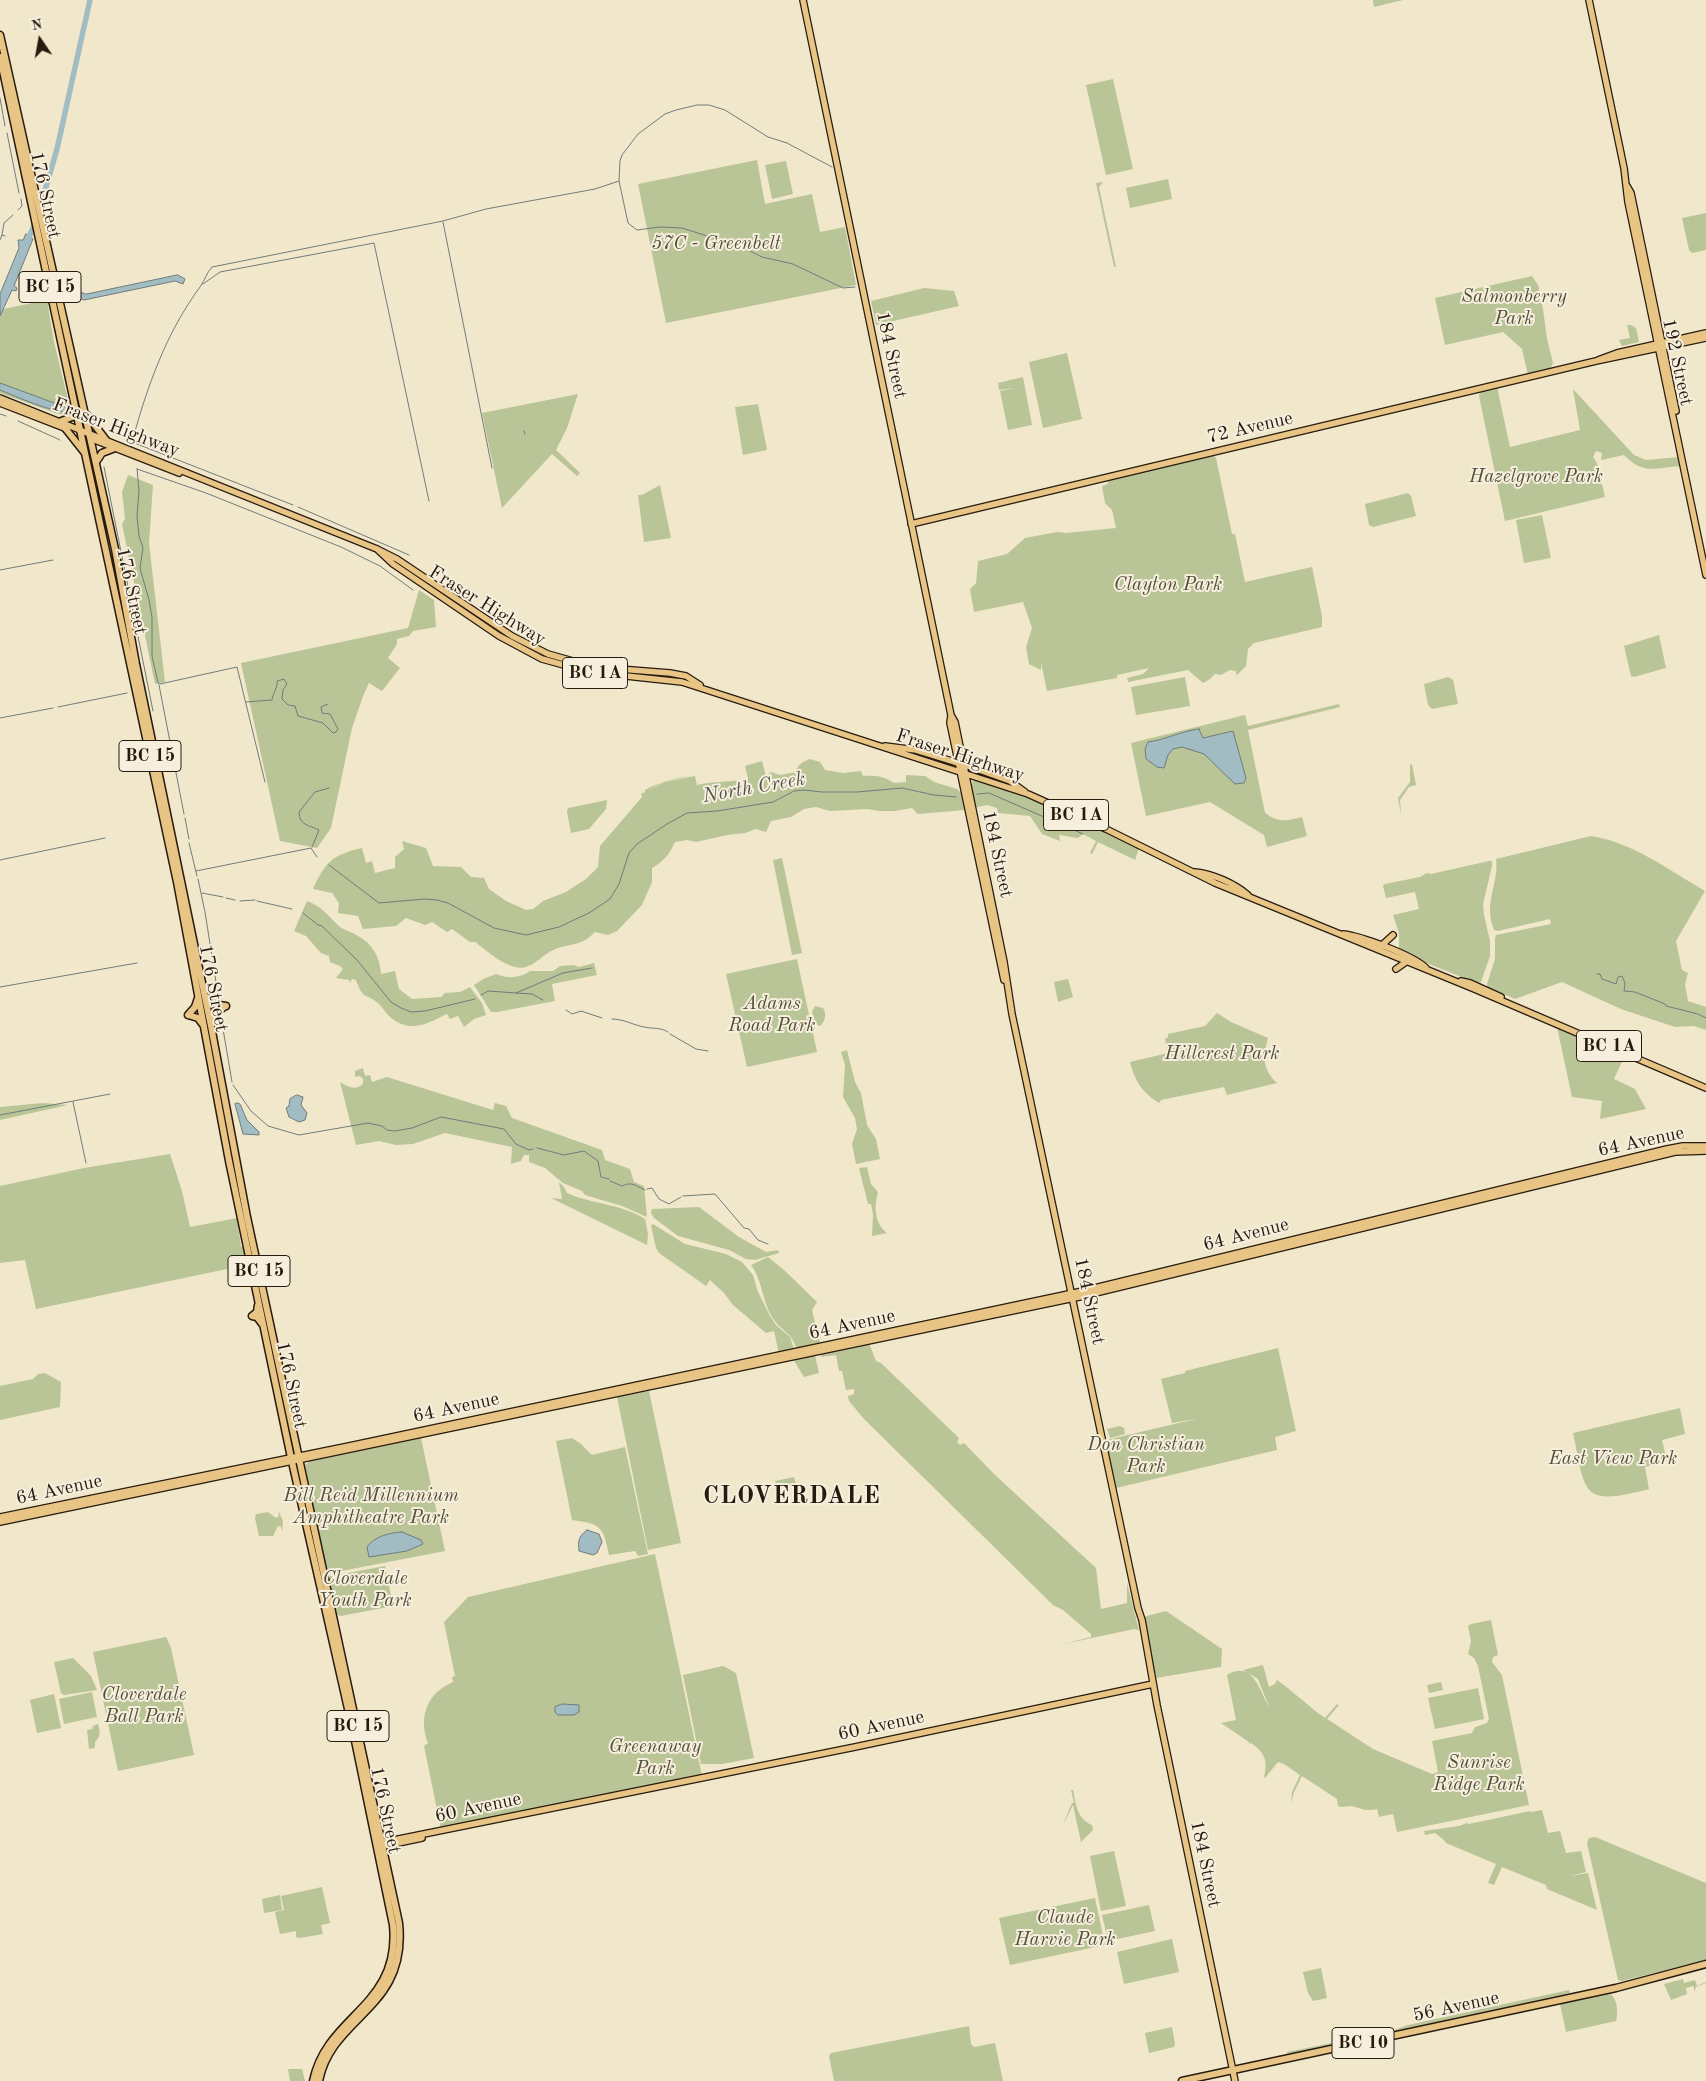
<!DOCTYPE html>
<html>
<head>
<meta charset="utf-8">
<style>
	body { margin:0 }
	#map { position:relative; width:1706px; height:2081px; overflow:hidden; background:#f1e7ca; font-family:"Old Standard TT",serif }
	canvas { display:block }
	.north { position:absolute; left:15px; top:15px; width:50px; height:50px; -webkit-text-stroke:4px #f6efdd; paint-order:stroke; rotate:348deg; font-size:14px; font-weight:700; line-height:20px; text-align:center; color:#271b10 }
	.north::after { content:''; display:block; margin:auto; width:18px; height:22px; background:#271b10; clip-path:polygon(50% 0,100% 100%,50% 72%,0 100%) }
</style>
</head>
<body>
<div id="map">
<canvas width="1706" height="2081"></canvas>
<div class="north">N</div>
</div>
<script>
const ctx = document.querySelector('canvas').getContext('2d');
ctx.lineJoin = 'round';
function fill(path, color) {
  ctx.fillStyle = color;
  ctx.fill(path, 'evenodd');
}
function strokePath(path, color, width, dash) {
  ctx.strokeStyle = color;
  ctx.lineWidth = width;
  ctx.lineCap = dash ? 'butt' : 'round';
  ctx.setLineDash(dash || []);
  ctx.stroke(path);
}
function drawText(font, color, halo, rows, align = 'center') {
  ctx.font = font + ' "Old Standard TT",serif';
  ctx.lineWidth = 4;
  ctx.setLineDash([]);
  ctx.textBaseline = 'middle';
  ctx.strokeStyle = halo;
  ctx.fillStyle = color;
  for (const [text, x, y, turn = 0] of rows) {
    ctx.save();
    ctx.translate(x, y);
    ctx.rotate((+turn || 0) * Math.PI / 180);
    ctx.textAlign = isNaN(turn) ? turn : align;
    if (halo) ctx.strokeText(text, 0, 0);
    ctx.fillText(text, 0, 0);
    ctx.restore();
  }
}
fill(new Path2D(`
	M1373 0H1403L1374 7Z
	M1113 79 1133 169 1106 175 1086 85Z
	M757 160 765 204 812 194 820 232 845 227 856 285 666 323 638 184Z
	M786 161 793 194 772 199 765 165Z
	M1168 179 1172 199 1130 208 1126 188Z
	M1103 182 1099 187 1116 267H1114L1096 183Z
	M1706 213V250L1692 253 1689 250 1682 218Z
	M1532 276 1538 285 1543 309 1547 339 1553 363 1550 369 1528 375 1522 349 1503 332 1445 345 1435 298Z
	M924 288 954 291 959 306 876 325 871 301Z
	M47 300 54 342 70 408V412L66 414H58L0 393V316L3 309Z
	M1627 325H1631L1636 328 1639 342 1622 346 1619 340 1630 338Z
	M1067 353 1082 419 1043 428 1029 362Z
	M1023 377 1032 425 1008 430 1000 391 1014 388 999 390 998 383Z
	M1497 387 1510 447 1580 430 1573 389 1634 455 1646 460 1679 457 1680 466C1655 468 1643 475 1624 455L1601 460 1602 453 1596 451 1593 457 1597 463 1605 497 1505 521 1479 396 1480 391Z
	M578 394 567 428 556 450 580 473 577 476 552 454 502 508 482 413Z
	M758 404 767 450 743 455 735 407Z
	M1213 454 1216 458 1232 534H1235L1245 582 1312 567 1322 616V627L1254 643 1248 649 1246 666 1238 674 1236 675V671L1230 670 1221 675 1215 674 1210 679 1203 683 1188 670 1128 682 1127 678 1143 674 1149 668 1117 675V678L1047 691 1041 663V670L1029 664 1026 647 1032 628 1023 602 974 612 970 589 976 583 978 561 1007 554 1025 538 1057 532 1066 533 1116 528 1112 510 1105 503 1102 486 1108 484 1107 480Z
	M128 475 153 485 149 543 165 682 155 684 122 524 125 519 122 492Z
	M660 485 671 538 644 542 638 495H642Z
	M1408 493 1411 496 1416 516 1373 527 1369 525 1365 504Z
	M1542 515 1551 558 1524 563 1516 520Z
	M419 590 434 600 436 627 413 631 409 636 397 639V644L388 658 400 668 382 691 369 683 363 696 352 728 331 828 317 848 280 841 241 663 408 628Z
	M1659 635 1666 668 1634 677 1631 676 1624 646Z
	M1185 677 1190 706 1136 715 1131 687Z
	M1448 677 1453 680 1458 704 1432 709 1428 705 1424 684Z
	M1339 704 1340 707 1248 730 1265 813C1279 823 1287 821 1302 817L1307 836 1267 847 1264 835 1210 802 1146 816 1131 743 1245 715 1248 726Z
	M810 759 820 762 825 770 843 773 861 771 863 776C874 775 884 776 894 783L906 782V775L925 776 934 782 957 789 962 794 965 810 918 814 912 808 895 811H879L867 809 830 811 816 807 804 809 791 817 771 821 766 832 756 829 745 833 727 835 696 842 687 840 675 842C670 854 663 862 652 868V882L642 905 617 931 608 935 595 932C581 947 569 943 553 950 544 954 536 964 526 967 510 972 487 951 475 942H470L452 929 447 932 432 922 425 925 406 918 396 926 363 929 358 916 338 913 339 903 332 893 313 889C326 861 332 855 362 848L366 863 372 861 375 873 395 868V857L404 849 402 841 426 848 433 866 461 867 471 877 484 878 489 889 506 901 526 910 533 909 543 901 566 892 586 879 598 867 600 846 642 797 641 794 645 792V790C661 781 676 778 694 775L662 782 647 791 664 782 695 776 697 785C714 781 731 782 748 779L745 766 762 761 766 776 771 772 780 775 796 772C797 764 803 762 810 759Z
	M1412 764 1416 785 1409 787 1400 800 1401 814 1398 798 1410 782V765Z
	M978 780C1033 798 1087 821 1139 848L1135 860 1098 842 1092 854 1090 853 1096 841 1083 834 1078 838 1059 835 1060 841 1042 834 1030 816 998 813 997 808 987 805 974 808 970 787 973 781Z
	M607 800 606 809 589 829 571 833 567 812 568 808Z
	M1591 836C1632 842 1669 870 1705 891L1676 941 1682 970 1688 973 1685 984 1688 1001 1706 1007V1030L1694 1026 1675 1027 1621 1009 1562 982 1515 999 1488 987 1487 984 1495 959V938L1496 935 1551 924 1550 919 1498 931 1494 930C1483 901 1499 886 1496 859Z
	M782 858 802 953 792 955 773 860Z
	M1489 861H1492V866L1483 904 1484 915 1490 941V956L1481 982 1476 983 1402 953 1399 949V933L1393 915 1419 909 1415 892 1386 898 1383 886 1385 884 1420 877 1427 873 1431 874Z
	M307 901C322 906 329 917 340 927 345 931 353 932 358 936 373 944 380 958 381 974L395 971 399 989 412 999 441 997 445 993 460 992 470 987 482 1003 486 1015 474 1019 464 1027 458 1016 450 1019 447 1014C428 1023 410 1035 389 1016 386 1013 383 1008 379 1004 367 993 363 1001 356 980L352 979 350 983 349 980 336 978 343 969 340 966 330 962 329 956 321 953 306 936 294 931Z
	M797 959 817 1052 747 1067 726 974Z
	M594 963 597 975 552 984 555 1001 497 1012H491L474 985 483 979 496 974C506 979 521 978 530 971H553L560 966 574 965 579 967Z
	M1068 979 1073 997 1058 1002 1054 982Z
	M815 1006 823 1008C827 1014 825 1022 820 1026L816 1024 812 1012Z
	M1217 1013 1231 1022 1268 1038C1263 1056 1262 1069 1277 1083L1227 1095 1224 1087 1161 1100 1159 1103C1143 1093 1135 1082 1130 1062L1168 1053 1165 1039 1168 1037V1034L1205 1026Z
	M1557 1027 1625 1055 1614 1079 1635 1089 1646 1109 1600 1119 1602 1101 1572 1097Z
	M847 1050 855 1082 861 1093 867 1125 876 1139 880 1159 856 1164 852 1144 857 1129 855 1118 843 1097 845 1065 841 1052Z
	M363 1068 365 1076 370 1075 372 1082 387 1077 493 1110 495 1103 506 1106 512 1118 602 1150 605 1160 630 1169 634 1182 644 1186 647 1217 622 1206 585 1195 582 1191 563 1183 545 1168 529 1162V1155H524L521 1161 511 1164 512 1147 445 1133 413 1144 396 1145 379 1141 356 1145 340 1082C348 1087 355 1091 363 1084V1079L360 1076 355 1077V1071Z
	M43 1103 68 1105 0 1120V1107Z
	M170 1154 182 1191 190 1227 237 1218 241 1247H243L246 1258H245L246 1265 36 1309 25 1260 0 1263V1186L84 1168Z
	M867 1167 871 1184 878 1192C874 1206 874 1223 887 1233L872 1236 873 1214 871 1204H868L859 1168Z
	M559 1182 564 1187 567 1193C591 1204 622 1204 645 1219L648 1234 647 1245 551 1198 562 1199Z
	M699 1207 739 1237 766 1252 778 1250 779 1253 755 1260 746 1259 729 1250 678 1236 654 1218 651 1213 652 1209Z
	M653 1224 685 1244 726 1254 742 1262 753 1275 758 1292 770 1316 776 1325 790 1337 794 1349 779 1354 774 1331 766 1333 733 1305 724 1293 710 1280 706 1286 659 1253 656 1248 651 1226Z
	M768 1257 784 1270 817 1302 812 1310 820 1343 796 1348C793 1334 782 1331 774 1320 762 1303 763 1281 751 1265Z
	M869 1343 876 1361 881 1363 959 1438 957 1442 960 1445 964 1443 994 1474 1096 1568 1101 1609 1127 1603V1583L1139 1630 1134 1629 1064 1644 1091 1637V1634L1063 1610 1053 1605 864 1419 849 1401 848 1396 854 1394V1389L846 1390 842 1371H839L836 1355 821 1357V1353Z
	M1278 1348 1296 1431 1275 1437 1277 1450 1116 1488 1106 1440 1196 1419 1172 1423 1161 1379 1185 1373V1371Z
	M815 1355 819 1373 804 1377 793 1359Z
	M45 1373 61 1382 60 1407 0 1420V1386L33 1379 38 1374Z
	M649 1391 681 1543 648 1550 617 1397Z
	M1680 1408 1685 1434 1662 1440 1667 1461 1645 1467 1649 1489C1580 1507 1586 1494 1573 1433Z
	M1120 1426 1124 1428 1125 1434 1110 1438 1107 1429Z
	M421 1438 445 1551 326 1574 305 1465 310 1461Z
	M572 1438 581 1444 592 1455 625 1447 648 1554 638 1556 635 1551 609 1555C603 1526 601 1524 572 1520L556 1441Z
	M794 1477 796 1485 777 1489 773 1492 777 1487 775 1481Z
	M278 1510 283 1521 282 1532 281 1527 278 1526 273 1536H259L255 1518 256 1514 268 1512 276 1518 279 1516Z
	M655 1554 702 1775 441 1829 424 1746 428 1743C418 1717 427 1693 453 1682L452 1677 455 1676 444 1622 468 1597Z
	M385 1566 393 1606 341 1616 335 1614 327 1577Z
	M1166 1611 1222 1649 1221 1667 1156 1678 1143 1617Z
	M1491 1620 1498 1655 1493 1657 1492 1662 1502 1675 1529 1805 1397 1832 1393 1814 1379 1817 1377 1809C1364 1812 1363 1808 1350 1806 1346 1806 1343 1808 1338 1806L1337 1799 1302 1776 1294 1792 1291 1803 1292 1792 1300 1775 1284 1764 1278 1762 1265 1778 1264 1777C1268 1760 1265 1753 1251 1743L1249 1744V1742L1221 1723 1236 1720 1227 1675C1253 1659 1260 1692 1269 1707L1258 1679 1243 1670 1263 1665 1269 1687 1275 1684 1277 1680C1294 1692 1308 1706 1325 1718L1337 1704 1339 1705 1327 1719 1373 1749 1432 1774 1438 1772 1432 1741 1472 1733 1475 1727 1487 1723 1489 1719 1478 1666 1474 1658 1468 1654 1471 1641 1468 1626 1471 1624Z
	M166 1637 171 1648 194 1755 118 1771 93 1652Z
	M73 1658 91 1676 97 1690 64 1695 61 1693 54 1662Z
	M723 1666 736 1673 754 1758 722 1764H701L683 1675Z
	M1441 1682 1443 1690 1429 1693 1427 1685Z
	M1478 1688 1484 1719 1435 1729 1428 1698Z
	M92 1692 97 1717 64 1724 59 1699Z
	M54 1694 61 1728 37 1733 30 1700Z
	M98 1724C100 1731 101 1737 95 1742V1748L89 1749 87 1730 92 1729 93 1726Z
	M1071 1790H1073C1076 1804 1077 1819 1092 1825L1093 1830 1081 1842 1073 1805 1062 1827 1072 1803H1074Z
	M1542 1810 1548 1833 1560 1831 1566 1853 1581 1851 1586 1872 1570 1876 1588 1873 1597 1910 1547 1889 1546 1885 1502 1867 1494 1885 1488 1883 1496 1864 1446 1843 1444 1840 1435 1833 1425 1835 1424 1831 1459 1826 1467 1823 1469 1824 1530 1811 1531 1812Z
	M1595 1837 1706 1883V1960L1622 1981 1618 1980 1587 1843 1589 1838Z
	M1114 1851 1126 1906 1101 1911 1090 1856Z
	M322 1887 330 1923 321 1925 323 1934 300 1938 296 1937V1931L280 1934 275 1912 284 1910 281 1896Z
	M280 1895 282 1910 264 1913 262 1899Z
	M1095 1898 1105 1945 1010 1965 999 1918Z
	M1149 1905 1155 1931 1108 1941 1102 1915Z
	M1172 1939 1179 1972 1124 1984 1117 1952Z
	M1321 1968 1327 1998 1313 2001 1308 1993 1303 1972Z
	M1683 1979 1684 1983 1695 1980 1697 1986 1706 1982V1983L1696 1987 1694 1992V1986L1686 1988 1687 1994 1671 2000 1664 1984Z
	M1569 1990 1570 1993 1287 2054V2052L1391 2031 1408 2025Z
	M1611 1994C1618 2001 1618 2014 1616 2021L1566 2032 1560 2004Z
	M969 2026 971 2044 974 2047 995 2043 1003 2081H834L829 2056 831 2053Z
	M1172 2027 1175 2044 1174 2047 1149 2053 1145 2033Z
	M288 2069H302L305 2081H290Z`), '#b9c597');
const water = new Path2D(`
	M26 234 33 239 14 286 17 288 16 291 12 290 0 316V294L19 248 18 240H23Z
	M178 275 185 279 183 284 175 281 84 300 66 293 65 288 86 294Z
	M0 383 68 408V411C58 415 12 395 0 390Z
	M1199 729 1203 738 1233 731 1246 778 1244 783 1235 784 1204 754 1182 747 1173 749 1168 755 1164 768 1157 767 1146 759 1145 749 1148 742C1165 740 1181 731 1199 729Z
	M297 1095 303 1097 301 1105 307 1113 305 1120 299 1122 289 1117 286 1108 289 1106 290 1099Z
	M237 1103 240 1104 247 1120 259 1132V1135L243 1134 235 1104Z
	M587 1530 599 1534 602 1542 597 1553 593 1555 579 1551C578 1541 578 1537 587 1530Z
	M402 1532 421 1540 423 1544 407 1551 369 1557 367 1547C375 1536 389 1533 402 1532Z
	M562 1704 579 1705V1712L574 1715H558L555 1712V1707Z`);
fill(water, '#a1bcc2');
strokePath(water, '#707c7b', 1);
strokePath(new Path2D(`
	M0 98 5 126
	M7 133 19 193
	M832 167 787 143 768 137 725 110 709 105H697L676 110 665 114 638 134 622 155 620 161 619 181 628 223 637 230 660 227 682 228 742 247 762 257 793 264 843 288 855 287
	M18 210 22 206 21 199
	M443 222 492 468
	M2 235 4 223 13 215
	M0 240 2 235 5 236
	M203 284 220 272 374 243 429 501
	M0 414 6 416
	M18 421 60 440
	M524 431 525 434
	M104 467 153 711
	M137 469 139 490 137 516 139 536 143 548 140 568 149 600 152 617V656L158 683 160 684 237 667 265 782
	M137 469 206 493 341 547 380 566 413 590
	M293 505 132 442C147 387 166 333 200 287 205 280 207 272 212 267L443 221 486 209 595 189 619 181
	M298 507 409 555
	M0 570 53 560
	M159 685 184 814
	M246 702 272 700C273 692 278 688 277 681L284 679 287 684 283 690 282 699 288 705 295 706 298 716 323 723 333 733 336 732 338 729 330 714 322 713 321 707 328 704
	M58 707 127 693
	M0 718 53 708
	M977 794 989 793 1083 834
	M185 818 189 839
	M189 843 197 876
	M312 847 319 830C310 825 299 826 299 812L315 792 329 788
	M0 860 105 838
	M329 865 379 903 425 899 437 900 448 903 494 928 526 935 559 927 589 913 610 899 619 884 629 853 637 844 667 824 687 813 717 811 773 802 794 791 804 790 822 792H857L902 788 934 795 956 797
	M196 871 311 848 317 857
	M198 879 205 912 216 982
	M202 893 223 897
	M226 898 235 900
	M240 901 255 900
	M257 901 292 909
	M303 913 318 925 322 926 357 960 391 1002 401 1008 411 1012 425 1011 475 999
	M1597 974H1600L1602 979 1616 984 1618 977 1622 976 1625 983 1624 991 1635 992 1665 1004 1666 1006 1698 1014 1706 1018
	M0 987 137 963
	M516 993 563 973 592 968
	M481 995 488 991 516 993 532 994 543 1000
	M566 1010 572 1014 581 1011 602 1018
	M221 1017 232 1082
	M612 1019C624 1019 633 1025 644 1027 652 1029 661 1027 668 1032
	M670 1034 696 1049 708 1051
	M233 1085 251 1111 268 1126 299 1135 368 1123 382 1126 387 1130 395 1131 412 1128 441 1117 504 1129 516 1144 529 1150 533 1149
	M73 1102 86 1163
	M0 1115 110 1094
	M537 1148 564 1155 584 1151 598 1161 601 1177 609 1179
	M610 1181 622 1186C632 1181 636 1186 645 1190
	M647 1189 652 1188 659 1199 669 1204 681 1197
	M683 1196 715 1194 744 1228 749 1229 758 1240 768 1244`), '#707c7b', 1);
strokePath(new Path2D(`
	M39 211 57 149 90 0
	M27 241 36 222`), '#a1bcc2', 5.5);
const major = new Path2D(`
	M803 0 951 715 950 723 1004 980
	M1589 0 1624 168 1628 202 1706 575
	M1627 186 1631 193 1676 411
	M1598 360 1617 353 1706 333
	M0 398 377 549 397 559 512 636 548 654 594 667 670 673 686 676 700 685
	M0 403 67 429
	M92 439 179 473
	M911 524 1596 361 1706 338
	M377 549 393 564 499 636 542 659 589 672 682 682 1028 794 1106 829 1215 883 1472 988 1706 1088
	M951 715 955 722 1004 962 1012 1014 1138 1608 1142 1620 1157 1705 1235 2081
	M885 746 916 750 968 766 1010 781 1025 792
	M1195 872C1213 874 1234 883 1248 895
	M1343 934C1361 936 1413 955 1426 968
	M1381 946 1393 935
	M1396 969 1406 962
	M1461 981 1470 983 1501 997
	M0 1517 349 1446 1078 1292 1667 1149 1683 1146H1706
	M0 1522 1079 1297 1675 1152 1706 1151
	M379 1843 855 1747 1153 1684
	M379 1847 422 1838`);
const highway = new Path2D(`
	M0 35 115 549 136 664 211 1026 247 1217 399 1923C408 2010 332 2015 319 2081
	M0 57 177 882 229 1161 290 1453 353 1731 393 1925C401 2007 327 2014 313 2081
	M87 415 106 440
	M59 422 72 417 76 409
	M65 428 84 452
	M96 462 102 453 115 448
	M207 997 213 1004 226 1006
	M188 1015 195 1007 198 998
	M188 1015 198 1018 204 1026
	M211 1024 216 1013 224 1007
	M258 1305 257 1312 252 1316 257 1317 263 1325
	M1182 2081 1616 1988 1706 1964`);
strokePath(major, '#271b10', 8);
strokePath(highway, '#271b10', 9);
strokePath(major, '#e8c485', 5.5);
strokePath(highway, '#e8c485', 6);
for (const [x, y, w] of [
	[50,287,62],
	[595,673,65],
	[150,756,62],
	[1076,815,65],
	[1609,1046,65],
	[259,1271,62],
	[358,1726,62],
	[1363,2043,62]
]) {
  const box = new Path2D();
  box.roundRect(x - w / 2, y - 15.5, w, 31, 4);
  ctx.fillStyle = '#f6efdd';
  ctx.fill(box);
  strokePath(box, '#271b10', 1);
}
drawText('bold 18px', '#271b10', null, [
	["BC 15",50,287],
	["BC 1A",595,673],
	["BC 15",150,756],
	["BC 1A",1076,815],
	["BC 1A",1609,1046],
	["BC 15",259,1271],
	["BC 15",358,1726],
	["BC 10",1363,2043]
]);
drawText('19px', '#271b10', '#f6efdd', [
	["176 Street",45,195,78],
	["184 Street",891,355,78],
	["192 Street",1677,362,78],
	["Fraser Highway",116,428,21],
	["72 Avenue",1250,428,-13],
	["176 Street",131,591,78],
	["Fraser Highway",487,606,32],
	["Fraser Highway",960,756,18],
	["184 Street",997,854,78],
	["176 Street",213,988,79],
	["64 Avenue",1641,1142,-12],
	["64 Avenue",1246,1235,-14],
	["184 Street",1089,1301,78],
	["64 Avenue",852,1325,-12],
	["176 Street",291,1385,78],
	["64 Avenue",456,1408,-12],
	["64 Avenue",59,1490,-12],
	["60 Avenue",881,1726,-12],
	["60 Avenue",478,1808,-12],
	["176 Street",385,1810,78],
	["184 Street",1205,1864,78],
	["56 Avenue",1456,2007,-12]
]);
drawText('italic 19px', '#534e38', '#f6efdd', [
	["57C - Greenbelt",716,244],
	["Salmonberry",1514,297],
	["Park",1514,319],
	["Hazelgrove Park",1536,477],
	["Clayton Park",1168,585],
	["Adams",772,1004],
	["Road Park",772,1026],
	["Hillcrest Park",1222,1054],
	["Don Christian",1146,1445],
	["Park",1146,1467],
	["East View Park",1613,1459],
	["Bill Reid Millennium",371,1496],
	["Amphitheatre Park",371,1518],
	["Cloverdale",365,1579],
	["Youth Park",365,1601],
	["Cloverdale",144,1695],
	["Ball Park",144,1717],
	["Greenaway",655,1747],
	["Park",655,1769],
	["Sunrise",1479,1763],
	["Ridge Park",1479,1785],
	["Claude",1065,1918],
	["Harvie Park",1065,1940]
]);
drawText('italic 20px', '#52534e', '#f6efdd', [
	["North Creek",754,788,-10]
]);
ctx.letterSpacing = '1px';
drawText('bold 24px', '#271b10', '#f6efdd', [
	["CLOVERDALE",792,1497]
]);
ctx.letterSpacing = '0px';
</script>
</body>
</html>
